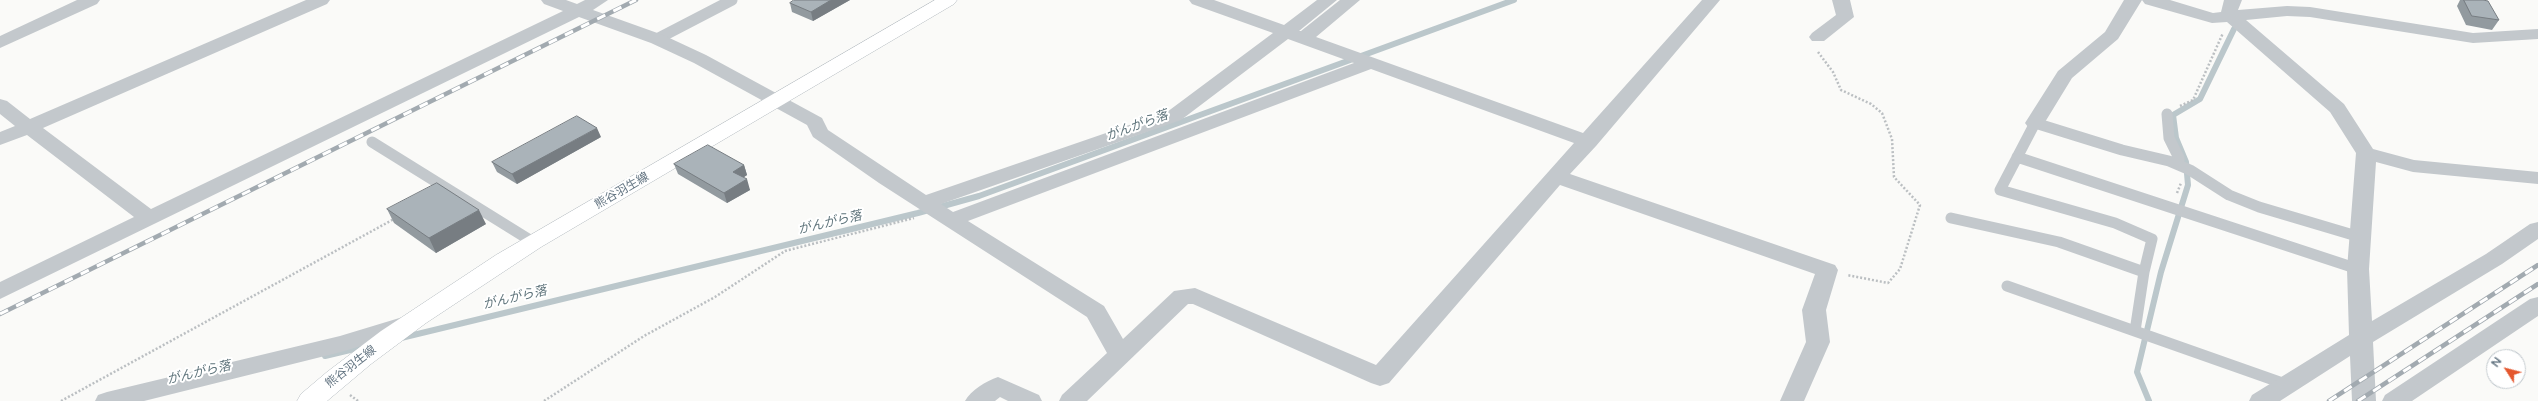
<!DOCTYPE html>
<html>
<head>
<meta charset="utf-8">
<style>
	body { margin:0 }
	#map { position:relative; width:2538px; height:401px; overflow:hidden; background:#fafaf8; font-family:"Varela Round",sans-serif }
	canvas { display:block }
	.north { position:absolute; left:2486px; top:349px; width:40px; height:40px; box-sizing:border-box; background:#fff; border:1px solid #c1c8cd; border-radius:50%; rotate:306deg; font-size:11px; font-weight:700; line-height:16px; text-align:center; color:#657683 }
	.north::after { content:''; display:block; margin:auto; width:14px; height:18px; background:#e4572e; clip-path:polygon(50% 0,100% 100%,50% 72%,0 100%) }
</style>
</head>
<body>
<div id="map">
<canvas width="2538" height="401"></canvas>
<div class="north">N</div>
</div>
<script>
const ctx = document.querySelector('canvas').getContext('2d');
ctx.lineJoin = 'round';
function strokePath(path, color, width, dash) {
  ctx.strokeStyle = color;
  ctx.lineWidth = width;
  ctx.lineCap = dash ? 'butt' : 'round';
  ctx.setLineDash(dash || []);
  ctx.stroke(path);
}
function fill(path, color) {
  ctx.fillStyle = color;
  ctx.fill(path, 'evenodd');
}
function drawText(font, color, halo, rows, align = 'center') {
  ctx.font = font + ' "Varela Round","Noto Sans JP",sans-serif';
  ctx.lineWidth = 4;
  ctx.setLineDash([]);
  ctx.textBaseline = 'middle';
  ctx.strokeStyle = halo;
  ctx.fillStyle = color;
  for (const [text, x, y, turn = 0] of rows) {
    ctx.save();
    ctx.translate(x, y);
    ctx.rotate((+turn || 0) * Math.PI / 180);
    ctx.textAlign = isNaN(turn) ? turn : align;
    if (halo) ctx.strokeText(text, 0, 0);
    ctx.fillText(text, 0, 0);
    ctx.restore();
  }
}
strokePath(new Path2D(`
	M401 338 918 213 979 196 1514 0
	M325 356 367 346
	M2149 401 2137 372 2161 272 2188 185 2186 162 2176 138 2173 115 2200 99 2234 29`), '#bbc7cb', 6);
const secondary = new Path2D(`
	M935 0H957L954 4 541 247 426 323 371 364 327 401H297L301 394 327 372 381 331 496 255Z`);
strokePath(secondary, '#b3babf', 1);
strokePath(new Path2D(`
	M1818 52 1833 72 1841 90 1871 104 1882 113 1892 139 1894 177 1920 205 1900 269 1888 283 1847 275
	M2180 106 2193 100 2223 33
	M2177 193 2181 183
	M350 395 358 401
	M61 401 394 219
	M544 401 644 336 715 297 785 251 914 218`), '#bbbfc2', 2.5, [2, 2]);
strokePath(new Path2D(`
	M657 39 732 0
	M2167 114 2169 138 2179 158V165
	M372 142 533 242
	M2017 157 2358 269
	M1951 218 2059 242 2144 272
	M2007 286 2288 385
	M2135 331 2144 272 2152 239 2115 223 2000 190 2035 123 2122 150 2169 161 2190 170 2229 195 2259 207 2360 237`), '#c3c8cc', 11);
fill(new Path2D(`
	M77 0H100L97 4 0 48V36Z
	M306 0H330L327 4 43 128 151 209 563 11 544 4 541 0H566L577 4 585 0H608L593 10 663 35 706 55 822 118 828 130 926 195 1167 112 1273 33 1192 4 1189 0H1214L1284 25 1317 0H1337L1299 31H1301L1340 0H1360L1316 37 1583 133 1702 0H1720L1596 146 1570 174 1835 265 1838 270 1826 310 1830 342 1804 401H1780L1806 342 1802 310 1815 274 1560 185 1389 383 1380 386 1371 383 1193 304H1188L1087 401H1059L1062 395 1107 353 1087 317 879 183 813 137 807 125 694 63 651 43 579 17 0 299V282L134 217 27 135 0 145V132L15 126 0 114V99L7 101 30 119ZM1288 39 1354 63 953 212 941 204 1181 120ZM1371 69 1574 143 1376 365 1195 288 1174 291 1123 339 1104 306 968 221Z
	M1832 0H1850L1854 17 1824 41H1812L1809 37 1812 33 1836 15Z
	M2124 0H2142L2118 39 2072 78 2042 127H2028L2025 123 2058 71 2105 32Z
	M2142 0H2170L2213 13 2221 12 2224 0H2242L2238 10 2287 6 2310 7 2473 33 2538 29V39L2473 43 2310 17 2287 16 2246 20 2344 104 2373 149 2414 160 2538 172V184L2413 172 2376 162 2369 269 2372 321 2486 254 2530 224 2538 222V239L2502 264 2373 342 2376 401H2352L2350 356 2280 401H2249L2252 395 2349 335 2347 269 2356 153 2330 112 2227 22 2212 23 2145 4Z
	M2538 297V316L2412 401H2382L2385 395 2530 299Z
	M406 316 414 318 418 324 414 330 341 352 144 401H95L98 395 107 392 340 336Z
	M998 377 1039 395 1042 401H1008L1000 397 995 401H965C971 390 986 381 998 377Z`), '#c3c8cc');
fill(secondary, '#fff');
const rail = new Path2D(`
	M0 314 636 0
	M2329 401 2538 265
	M2358 401 2538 284`);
strokePath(rail, '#a2aab0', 4.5);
strokePath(rail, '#fff', 3, [9]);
fill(new Path2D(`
	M850 0 813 21 792 12 790 3Z
	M2460 0H2483L2499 20 2492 30 2466 25 2457 6Z
	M601 137 517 184 497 172 492 162Z
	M674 164 744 165 747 175 743 178 750 190 727 203 678 174Z
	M387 209 486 224 436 253 394 223Z`), '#929a9f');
fill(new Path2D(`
	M831 0H850L813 21 811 12Z
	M597 128 601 137 517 184 512 174Z
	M744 165 747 175 736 182 733 172Z
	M747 179 750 190 727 203 724 193Z
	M479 210 486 224 436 253 429 238Z`), '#777d82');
const building = new Path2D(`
	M794 0H831L811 12 790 3Z
	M2464 0H2483L2488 1 2499 20 2472 16Z
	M577 116 597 128 512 174 492 162Z
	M708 145 744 165 733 172 747 179 724 193 674 164Z
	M437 183 479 210 429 238 387 209Z`);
fill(building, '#aab3b9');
strokePath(building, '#777d82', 1);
drawText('12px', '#657683', '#fff', [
	["熊谷羽生線",622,191,-30],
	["熊谷羽生線",351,367,-38]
]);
drawText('italic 13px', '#60757c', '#fff', [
	["がんがら落",1137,126,-20],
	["がんがら落",830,223,-13],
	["がんがら落",515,298,-13],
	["がんがら落",199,373,-13]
]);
</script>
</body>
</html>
